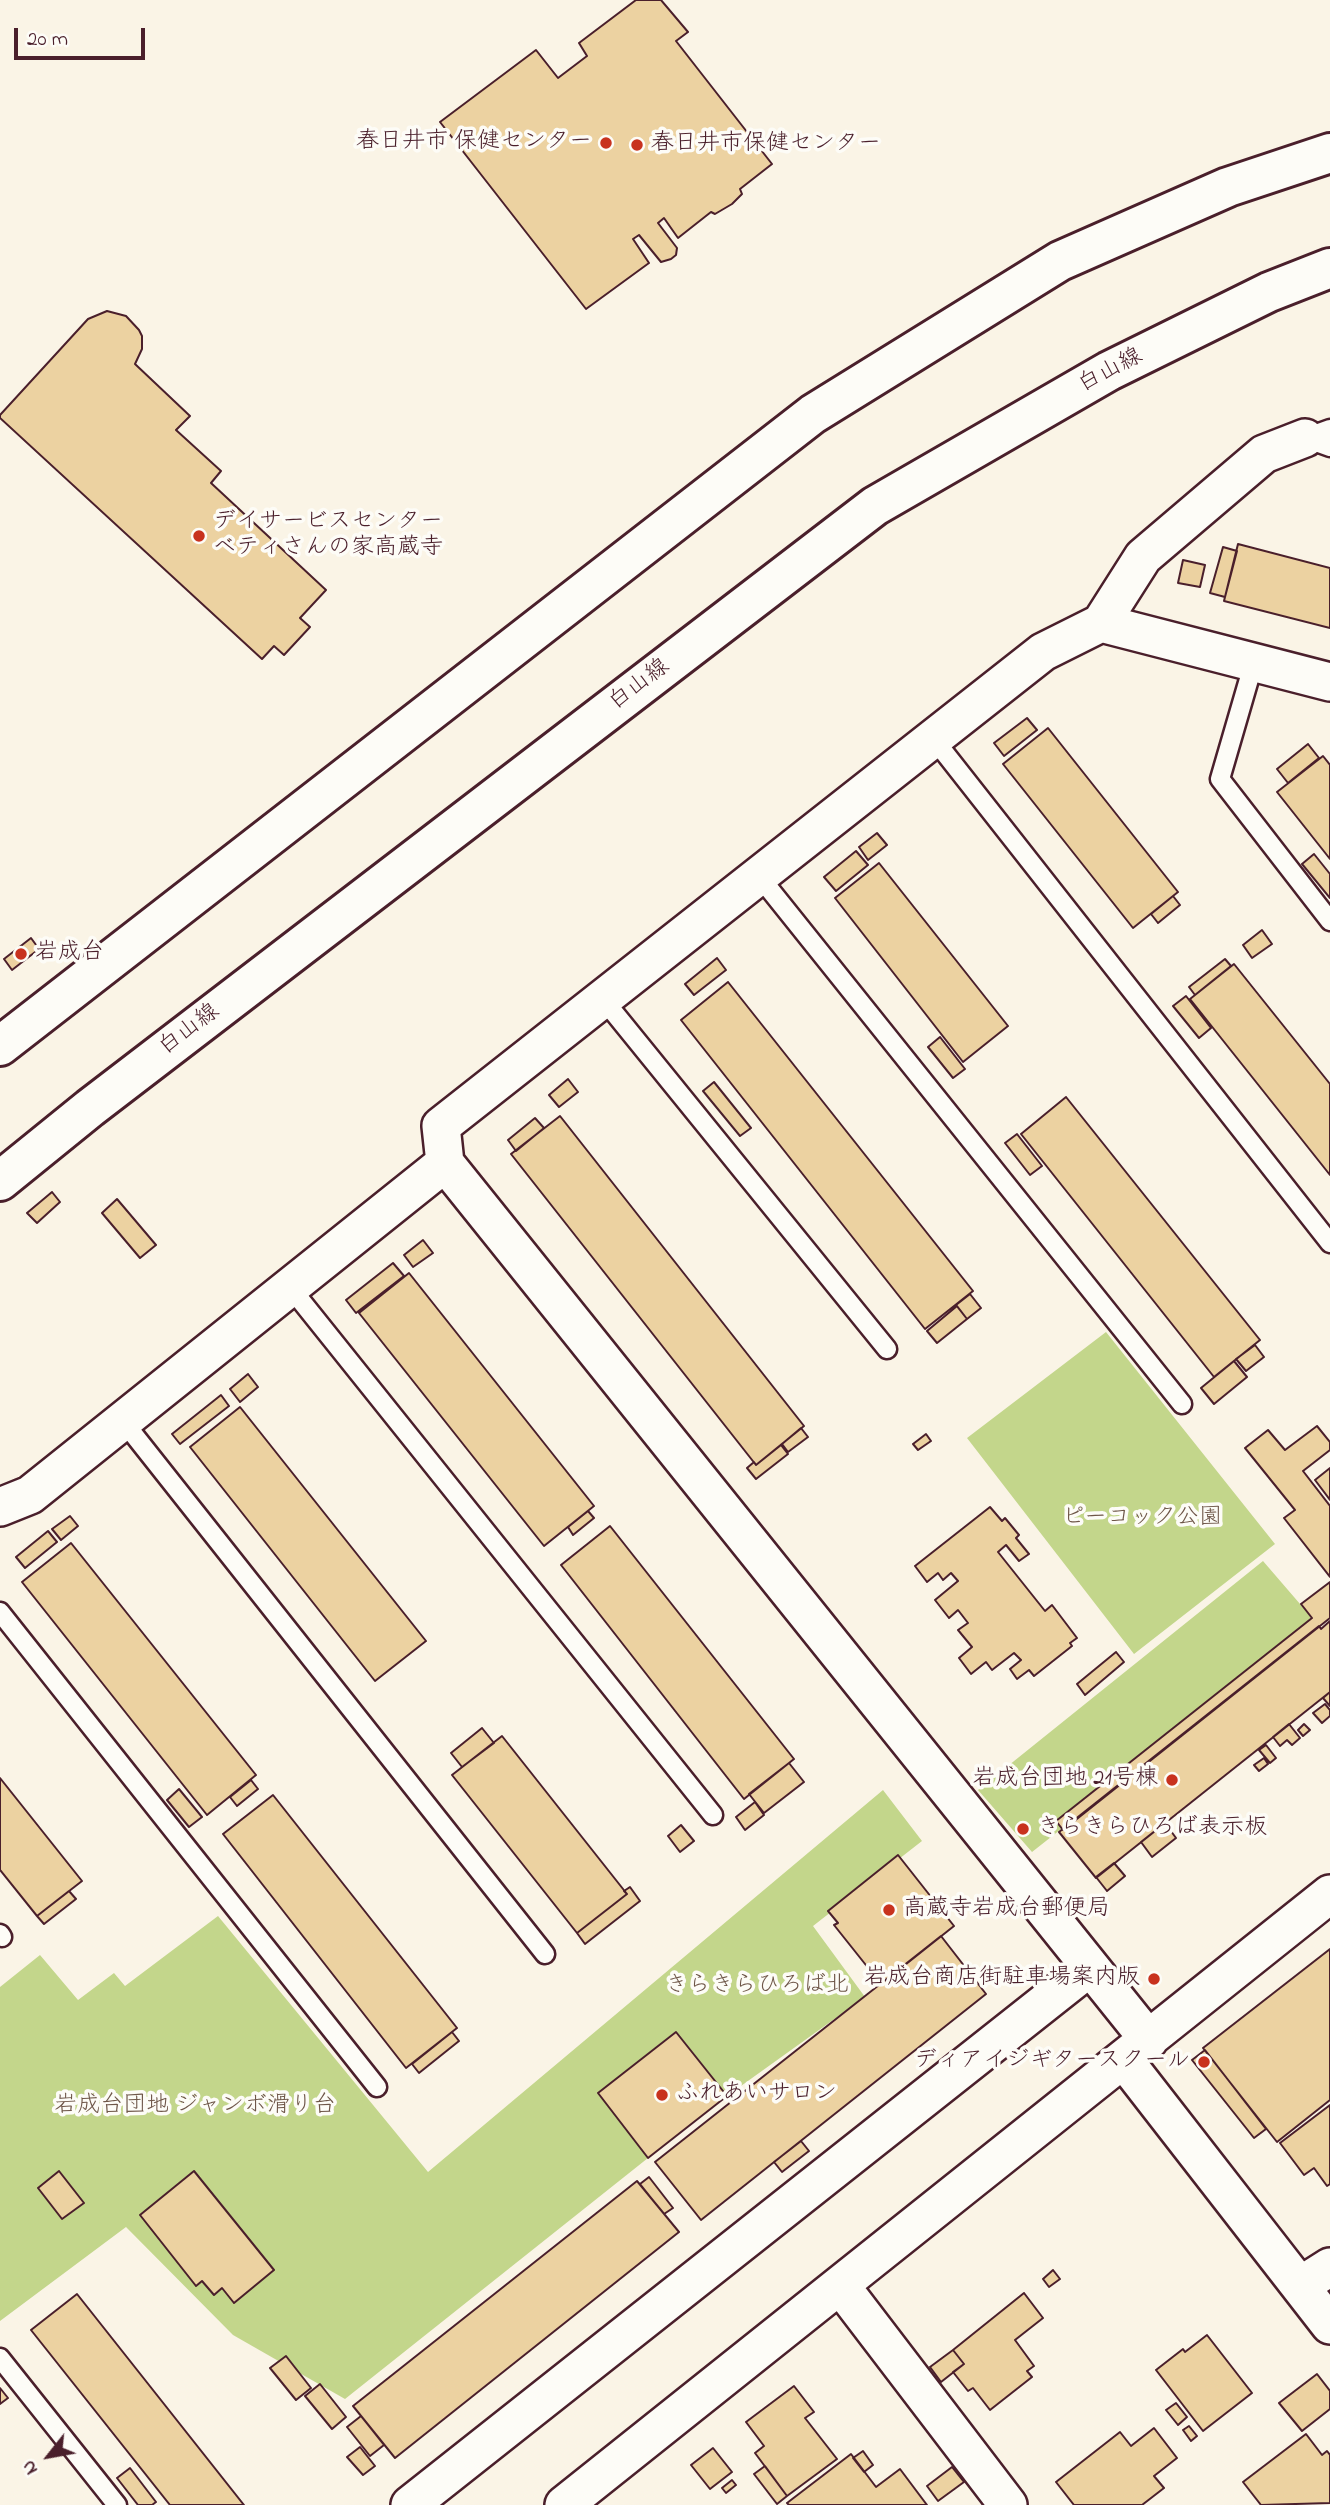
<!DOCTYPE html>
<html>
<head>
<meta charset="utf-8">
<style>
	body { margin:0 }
	#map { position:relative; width:1330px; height:2505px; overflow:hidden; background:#faf4e6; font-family:"Indie Flower",sans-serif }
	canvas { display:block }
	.north { position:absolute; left:14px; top:2421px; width:70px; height:70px; -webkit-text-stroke:5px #fdfcf7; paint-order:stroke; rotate:239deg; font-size:19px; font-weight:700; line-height:28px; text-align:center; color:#4a1f2b }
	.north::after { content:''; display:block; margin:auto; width:24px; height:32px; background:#4a1f2b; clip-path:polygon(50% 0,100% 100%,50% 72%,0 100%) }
	.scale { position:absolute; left:14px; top:28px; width:131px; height:32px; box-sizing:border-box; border:4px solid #4a1f2b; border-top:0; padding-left:9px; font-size:21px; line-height:24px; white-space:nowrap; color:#4a1f2b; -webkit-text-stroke:5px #fdfcf7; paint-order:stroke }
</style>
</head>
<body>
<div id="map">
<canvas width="1330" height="2505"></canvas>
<div class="north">N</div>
<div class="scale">20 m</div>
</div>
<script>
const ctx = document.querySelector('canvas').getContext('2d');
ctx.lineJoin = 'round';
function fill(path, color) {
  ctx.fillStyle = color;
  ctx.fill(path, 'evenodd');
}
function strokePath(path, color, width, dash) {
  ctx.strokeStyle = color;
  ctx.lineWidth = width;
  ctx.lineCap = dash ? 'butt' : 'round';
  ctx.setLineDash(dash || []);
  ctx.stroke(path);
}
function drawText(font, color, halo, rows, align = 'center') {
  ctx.font = font + ' "Indie Flower","Klee One",sans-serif';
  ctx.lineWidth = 7;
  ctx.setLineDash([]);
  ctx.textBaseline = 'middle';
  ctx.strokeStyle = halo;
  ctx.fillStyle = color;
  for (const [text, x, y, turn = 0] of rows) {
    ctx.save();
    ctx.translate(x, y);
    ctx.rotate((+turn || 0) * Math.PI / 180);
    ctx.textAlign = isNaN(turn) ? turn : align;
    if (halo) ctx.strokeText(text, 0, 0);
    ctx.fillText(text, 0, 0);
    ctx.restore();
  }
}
fill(new Path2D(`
	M1106 1332 1275 1544 1134 1654 967 1438Z
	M1263 1561 1319 1626 1032 1852 978 1790Z
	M883 1790 922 1841 813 1926 865 1997 727 2096 675 2032 598 2093 648 2158 345 2399 233 2335 126 2227 0 2321V1987L40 1955 78 2000 114 1973 125 1986 218 1916 428 2172Z`), '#c3d68b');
const building = new Path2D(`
	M636 0H661L688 32 676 41 772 164 740 189 742 194 732 204 715 214 711 212 678 238 664 218 658 223 677 248 676 255 671 259 661 262 639 235 633 239 649 263 586 309 440 122 536 50 558 78 587 56 579 43Z
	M107 311 126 316 139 330 142 336V349L135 364 190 416 176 430 221 471 211 483 326 590 300 618 310 627 284 655 274 646 262 659 0 418V415L88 319Z
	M1238 544 1330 568V628L1224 601Z
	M1223 547 1237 551 1225 597 1210 593Z
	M1183 560 1205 565 1200 587 1178 583Z
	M1027 718 1037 730 1004 756 994 743Z
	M1048 728 1178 892 1133 928 1003 764Z
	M1308 744 1319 758 1288 783 1277 769Z
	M1323 756 1330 765V859L1277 792Z
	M877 833 887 845 868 860 859 847Z
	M856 851 868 865 836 891 824 877Z
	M1314 854 1330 874V898L1302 864Z
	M879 863 1008 1026 963 1062 835 898Z
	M1173 896 1180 905 1158 923 1151 914Z
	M1262 930 1272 944 1252 958 1243 945Z
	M31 938 39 949 12 970 4 959Z
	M717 958 726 970 694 995 685 984Z
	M1225 959 1231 966 1195 995 1189 987Z
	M1234 964 1330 1084V1175L1190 999Z
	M728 982 973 1291 925 1329 681 1020Z
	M1186 996 1211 1028 1199 1038 1173 1006Z
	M940 1037 965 1069 953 1078 928 1047Z
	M568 1079 578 1092 559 1107 549 1095Z
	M714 1082 751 1128 740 1136 703 1091Z
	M1066 1097 1260 1340 1214 1377 1021 1134Z
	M560 1116 804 1426 756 1465 511 1154Z
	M535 1118 544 1128 516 1151 508 1140Z
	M1017 1134 1042 1166 1030 1175 1005 1143Z
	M52 1192 60 1202 37 1223 27 1213Z
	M117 1199 156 1245 140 1258 102 1213Z
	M423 1240 433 1253 413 1267 404 1255Z
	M393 1263 404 1276 356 1313 346 1300Z
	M409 1273 594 1506 544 1546 359 1313Z
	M970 1294 981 1308 967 1319 956 1305Z
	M957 1306 967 1319 937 1343 927 1331Z
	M1255 1345 1264 1357 1246 1371 1236 1359Z
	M1234 1361 1247 1377 1214 1404 1201 1388Z
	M248 1374 258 1387 240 1402 230 1389Z
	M221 1395 229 1406 180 1444 172 1434Z
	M240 1407 426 1641 375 1681 190 1447Z
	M1317 1426 1330 1442V1450L1303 1471 1330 1506V1577L1284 1518 1295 1510 1245 1448 1268 1430 1285 1450Z
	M801 1428 808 1437 788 1452 782 1444Z
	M926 1434 931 1441 918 1450 913 1444Z
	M781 1445 788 1454 756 1479 747 1468 754 1462 756 1465Z
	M1330 1468V1500L1315 1480Z
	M990 1507 1002 1521 1005 1518 1019 1535 1016 1538 1029 1554 1019 1561 1006 1545 998 1552 1045 1611 1052 1605 1077 1638 1070 1643 1072 1646 1034 1676 1029 1670 1017 1679 1010 1669 1021 1660 1014 1653 992 1670 986 1662 971 1674 959 1658 972 1647 958 1630 968 1623 958 1610 949 1618 935 1600 958 1581 951 1573 943 1580 938 1573 927 1582 915 1566Z
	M588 1511 594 1518 573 1535 568 1527Z
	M70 1516 78 1526 61 1540 52 1529Z
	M610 1526 794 1759 744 1799 561 1565Z
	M48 1531 57 1542 25 1568 16 1557Z
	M71 1543 256 1775 207 1815 22 1582Z
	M1330 1582V1618L1063 1830 1056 1821 1312 1618 1301 1604Z
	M1330 1621V1692L1096 1878 1059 1832 1319 1626 1321 1629Z
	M1116 1652 1124 1662 1085 1695 1077 1684Z
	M1330 1692V1706L1323 1698Z
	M1325 1704 1330 1710V1716L1322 1723 1313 1713Z
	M1289 1724 1300 1738 1292 1745 1287 1740 1280 1746 1273 1737Z
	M1304 1724 1310 1730 1303 1736 1298 1730Z
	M482 1728 494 1743 462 1767 451 1753Z
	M502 1736 627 1894 577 1933 452 1775Z
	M1266 1745 1276 1758 1270 1763 1259 1750Z
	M1264 1758 1268 1764 1259 1771 1254 1765Z
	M789 1763 804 1782 764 1813 749 1794Z
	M0 1778 82 1881 37 1916 0 1870Z
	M251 1780 258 1789 237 1806 230 1797Z
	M179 1789 202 1817 189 1827 167 1800Z
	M273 1795 457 2028 406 2068 223 1834Z
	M755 1802 764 1815 745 1830 736 1817Z
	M1165 1823 1176 1838 1152 1857 1141 1842Z
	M681 1825 694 1841 680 1852 668 1836Z
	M898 1855 954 1926 881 1984 834 1925 838 1923 828 1911Z
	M1114 1863 1125 1876 1107 1891 1096 1877Z
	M630 1887 640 1901 585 1944 577 1933 627 1894 624 1891Z
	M69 1891 76 1899 44 1924 37 1916Z
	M941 1936 986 1994 701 2220 655 2162Z
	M1330 1949V2100L1277 2142 1203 2048Z
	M452 2032 459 2041 419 2073 412 2064Z
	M676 2032 727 2096 648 2158 598 2093Z
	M1205 2050 1266 2129 1254 2138 1192 2060Z
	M1330 2105V2184L1327 2186 1314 2168 1304 2175 1280 2143Z
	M801 2141 809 2151 782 2172 774 2162Z
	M59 2171 84 2203 62 2219 38 2188Z
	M194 2171 274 2270 234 2303 222 2288 214 2295 202 2281 196 2286 140 2215Z
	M649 2177 673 2208 664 2214 640 2184Z
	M637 2181 679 2232 395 2458 353 2406Z
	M1053 2270 1060 2279 1049 2287 1043 2279Z
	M1024 2293 1043 2318 1015 2340 1034 2366 1027 2371 1032 2377 990 2410 973 2388 968 2391 953 2372 964 2364 953 2350Z
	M77 2294 244 2505H170L31 2330Z
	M1207 2335 1252 2393 1203 2431 1156 2370 1183 2349 1185 2352Z
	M953 2350 964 2364 941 2382 930 2367Z
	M286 2356 311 2388 296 2400 270 2368Z
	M1317 2374 1330 2391V2409L1302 2431 1279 2403Z
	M320 2384 346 2417 332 2429 305 2396Z
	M794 2386 814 2412 805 2418 837 2459 787 2496 755 2453 764 2446 746 2422Z
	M0 2388 8 2398 0 2404Z
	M1176 2403 1187 2417 1178 2425 1166 2410Z
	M361 2416 384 2445 370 2456 347 2427Z
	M1189 2426 1197 2436 1191 2441 1183 2430Z
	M1154 2428 1177 2458 1154 2476 1164 2488 1142 2505H1074L1056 2482 1120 2432 1131 2446Z
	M1306 2434 1322 2455 1327 2451 1330 2455V2503L1261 2505 1243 2482Z
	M360 2447 375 2466 363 2475 347 2457Z
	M713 2448 732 2472 710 2489 691 2465Z
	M863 2451 873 2465 864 2472 853 2458Z
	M851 2454 876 2487 900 2469 927 2505H789L787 2503Z
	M765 2466 787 2496 777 2504 754 2474Z
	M952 2467 964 2482 938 2501 927 2486Z
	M130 2468 156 2502 152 2505H138L117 2478Z
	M732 2480 736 2485 726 2493 722 2488Z`);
fill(building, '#ecd2a1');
strokePath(building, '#4a1f2b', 2);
const lane = new Path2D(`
	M1305 438 1330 447
	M1305 438 1330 429
	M1254 662 1220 779 1330 921
	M933 738 1330 1243
	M759 876 1182 1404
	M603 999 887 1349
	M290 1287 713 1815
	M123 1421 545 1954
	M0 1612 377 2087
	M0 1934 2 1937
	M0 2358 117 2505`);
const street = new Path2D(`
	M1101 623 1330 682
	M445 1163 1149 2040
	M0 1507 30 1495 445 1163 441 1126 1043 652 1101 623 1143 557 1264 454 1305 438
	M1124 2060 1330 2325
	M840 2285 1008 2505
	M1300 2286 1330 2267
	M410 2505 1090 1967
	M564 2505 1330 1894`);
const secondary = new Path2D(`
	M0 1046 813 414 1060 261 1228 187 1330 153
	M0 1181 90 1108 875 506 1109 371 1269 292 1330 268`);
strokePath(lane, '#4a1f2b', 23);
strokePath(street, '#4a1f2b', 42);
strokePath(secondary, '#4a1f2b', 44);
strokePath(lane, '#fdfcf7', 18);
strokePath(street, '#fdfcf7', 37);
strokePath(secondary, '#fdfcf7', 38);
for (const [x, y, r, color] of [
	[606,143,7,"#c8321e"],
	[637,145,7,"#c8321e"],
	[199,536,7,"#c8321e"],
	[21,954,7,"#c8321e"],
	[1172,1780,7,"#c8321e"],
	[1023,1829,7,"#c8321e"],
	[889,1910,7,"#c8321e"],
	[1154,1979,7,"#c8321e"],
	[1204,2062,7,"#c8321e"],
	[662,2095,7,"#c8321e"]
]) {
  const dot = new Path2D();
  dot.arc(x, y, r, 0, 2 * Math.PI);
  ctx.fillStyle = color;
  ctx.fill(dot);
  strokePath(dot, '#fdfcf7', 2.5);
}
drawText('23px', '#4a1f2b', '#fdfcf7', [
	["春日井市 保健センター",592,143,"right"],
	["春日井市保健センター",651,145],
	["デイサービスセンター",213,523],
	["ベティさんの家高蔵寺",213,549],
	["岩成台",35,954],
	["岩成台団地 21号棟",1158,1780,"right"],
	["きらきらひろば表示板",1037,1829],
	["高蔵寺岩成台郵便局",903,1910],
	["岩成台商店街駐車場案内版",1140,1979,"right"],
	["ディアイジギタースクール",1190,2062,"right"],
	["ふれあいサロン",676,2095]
], 'left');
drawText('23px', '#4a1f2b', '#fdfcf7', [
	["白山線",1111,372,-28],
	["白山線",640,686,-37],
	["白山線",190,1031,-37]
]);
drawText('23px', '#6e5648', '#fdfcf7', [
	["ピーコック公園",1142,1519],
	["きらきらひろば北",757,1987],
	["岩成台団地 ジャンボ滑り台",195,2107]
]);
</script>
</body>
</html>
